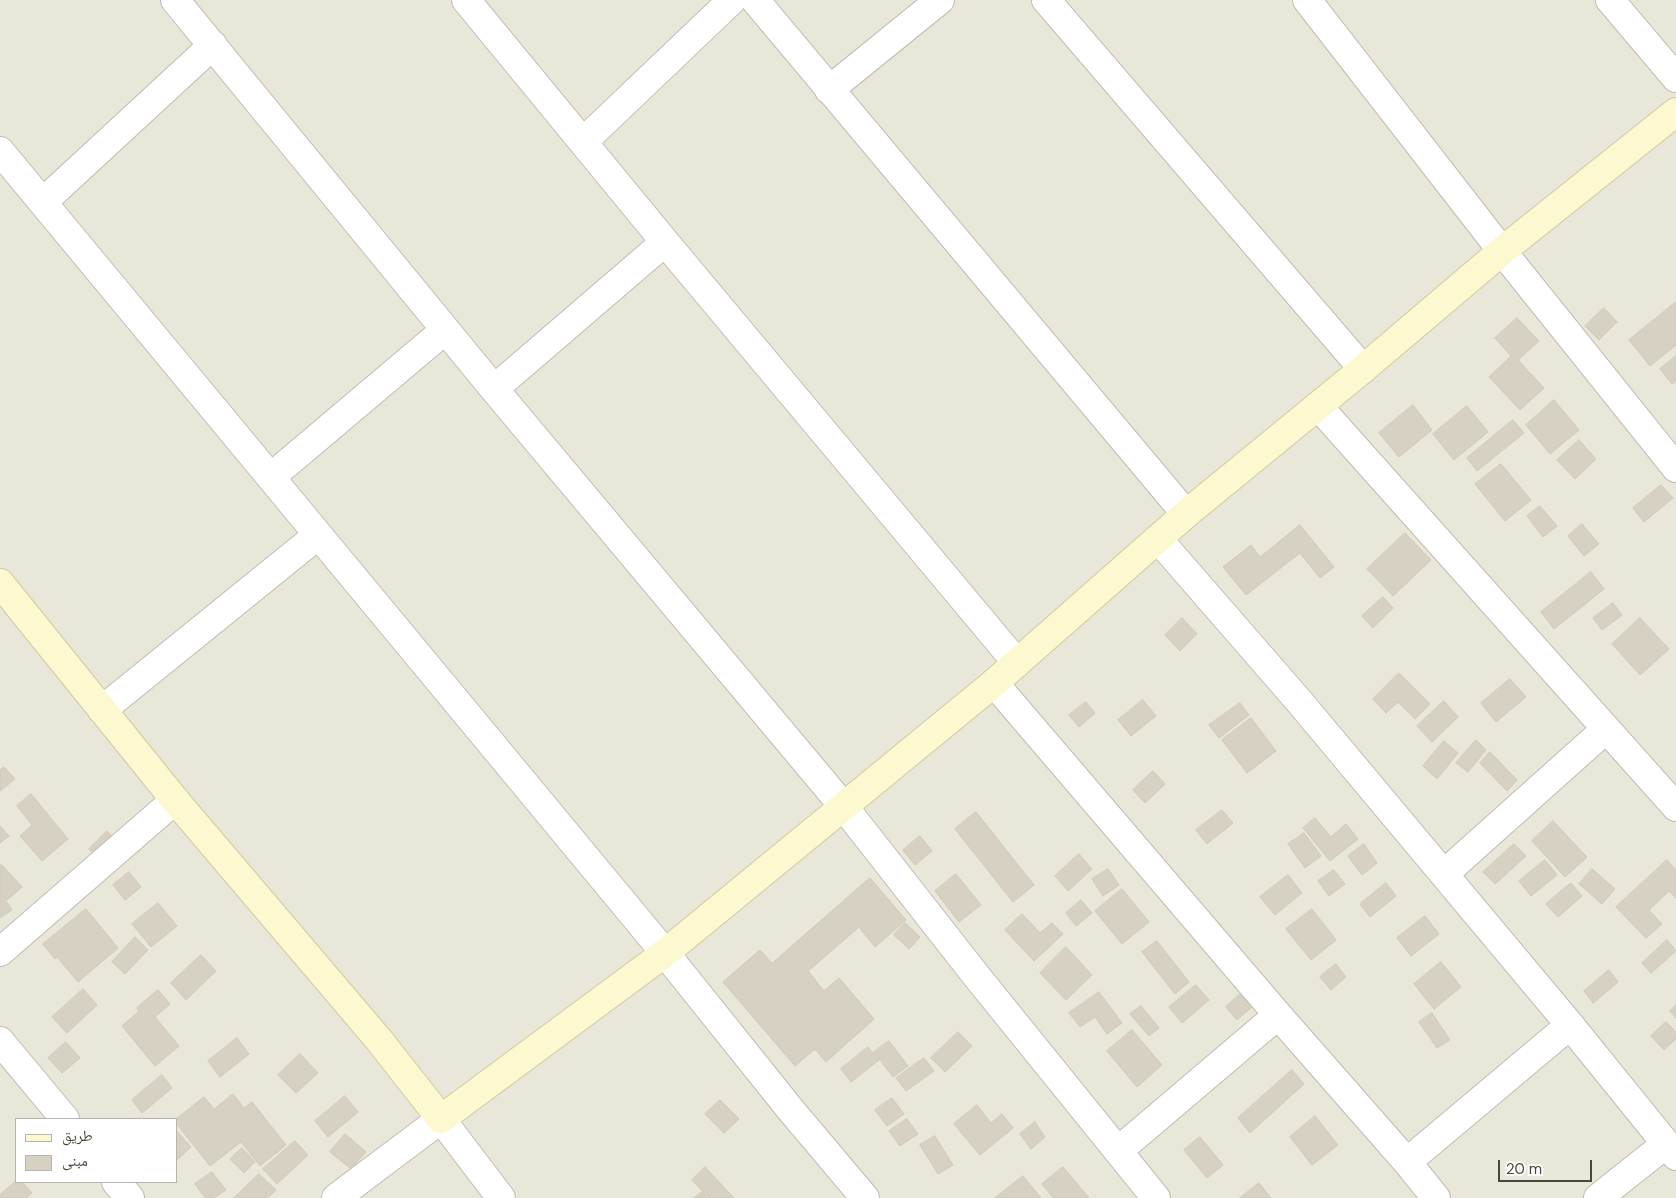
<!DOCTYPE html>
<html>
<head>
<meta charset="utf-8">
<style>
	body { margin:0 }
	#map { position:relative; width:1676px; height:1198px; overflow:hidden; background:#f5f4ec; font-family:"DM Sans","Noto Naskh Arabic",sans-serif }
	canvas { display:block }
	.legend { position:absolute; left:15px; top:1118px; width:162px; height:65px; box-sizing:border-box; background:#fff; border:1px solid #b6b5b0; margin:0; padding:6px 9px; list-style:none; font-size:15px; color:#49463a }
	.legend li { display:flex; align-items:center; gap:10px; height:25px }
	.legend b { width:25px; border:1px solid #b6b5b0 }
	.scale { position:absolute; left:1498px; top:1160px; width:94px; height:22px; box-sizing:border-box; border:2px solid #49463a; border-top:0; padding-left:6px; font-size:15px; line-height:18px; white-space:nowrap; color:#49463a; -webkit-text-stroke:4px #fff; paint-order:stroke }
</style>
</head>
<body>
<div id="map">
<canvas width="1676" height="1198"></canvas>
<ul class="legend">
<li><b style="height:6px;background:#fcf8cf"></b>طريق</li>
<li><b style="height:14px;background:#d6d1c2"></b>مبنى</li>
</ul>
<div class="scale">20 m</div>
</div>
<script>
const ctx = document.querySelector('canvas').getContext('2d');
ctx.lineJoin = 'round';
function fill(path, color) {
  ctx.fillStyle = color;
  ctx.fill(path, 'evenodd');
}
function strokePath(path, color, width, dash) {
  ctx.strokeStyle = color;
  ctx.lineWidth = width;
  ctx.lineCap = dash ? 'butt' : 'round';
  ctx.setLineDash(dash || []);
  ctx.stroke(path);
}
fill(new Path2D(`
	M0 0H1676V1198H0ZM16 1119H176V1182H16Z`), '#e9e6da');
const building = new Path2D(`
	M1676 302V345L1650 366 1629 340Z
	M1604 308 1617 322 1599 340 1585 326Z
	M1517 318 1539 341 1518 360 1544 388 1520 410 1489 377 1511 356 1495 338Z
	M1676 356V381L1672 384 1660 369Z
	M1554 400 1579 430 1550 454 1526 425Z
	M1413 405 1432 430 1399 457 1379 433Z
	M1467 406 1488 432 1454 460 1433 434Z
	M1513 420 1524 433 1477 471 1467 458Z
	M1579 440 1596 459 1575 479 1557 460Z
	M1501 464 1531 500 1505 521 1475 484Z
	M1661 485 1673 498 1644 522 1633 508Z
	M1540 506 1557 526 1543 537 1527 516Z
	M1582 524 1599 544 1584 556 1568 536Z
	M1300 525 1334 567 1320 578 1300 553 1246 595 1223 567 1251 545 1260 557Z
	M1405 533 1431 560 1393 596 1367 569Z
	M1591 572 1604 589 1554 629 1541 612Z
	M1383 597 1393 608 1373 628 1362 616Z
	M1613 603 1622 615 1602 630 1593 618Z
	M1182 618 1197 634 1180 651 1165 635Z
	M1640 618 1669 649 1640 675 1612 644Z
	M1399 673 1430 704 1415 719 1398 702 1386 713 1373 699Z
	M1510 679 1526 697 1496 722 1481 703Z
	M1143 700 1156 716 1131 736 1118 720Z
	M1444 701 1458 717 1432 742 1417 726Z
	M1086 702 1095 713 1079 727 1069 715Z
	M1240 703 1249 715 1219 738 1209 725Z
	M1251 718 1276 751 1247 773 1222 740Z
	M1476 740 1486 750 1468 772 1456 763Z
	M1444 741 1458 753 1437 779 1423 766Z
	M1490 752 1517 780 1507 791 1480 763Z
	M4 767 15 779 0 791V770Z
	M1153 771 1165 784 1145 803 1133 790Z
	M31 794 68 839 42 861 20 836 32 825 17 806Z
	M1222 810 1233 823 1207 844 1196 830Z
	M976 812 1034 885 1013 902 955 829Z
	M1315 818 1331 837 1346 824 1358 839 1330 861 1303 828Z
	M1553 821 1587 857 1565 877 1532 841Z
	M0 826 9 836 0 843Z
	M107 831 115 840 97 858 89 849Z
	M1304 833 1321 856 1305 868 1288 844Z
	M920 836 932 851 915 865 903 850Z
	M1364 844 1377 863 1362 875 1348 856Z
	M1514 844 1526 856 1495 884 1483 872Z
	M1079 854 1092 869 1068 891 1055 876Z
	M1545 860 1557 875 1531 896 1519 881Z
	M1667 860 1676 870V898L1669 891 1649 910 1662 924 1646 938 1616 907Z
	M2 865 22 887 7 900 0 892V866Z
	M1108 869 1119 885 1103 896 1092 879Z
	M1592 869 1615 889 1602 904 1579 884Z
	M1334 870 1345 884 1329 896 1318 881Z
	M129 872 141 887 125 900 113 885Z
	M956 874 981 905 959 922 935 891Z
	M1288 875 1302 893 1275 915 1260 897Z
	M870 878 906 920 875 947 859 927 808 971 824 991 839 978 874 1019 826 1062 815 1049 795 1066 723 982 760 950 772 963Z
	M1386 883 1396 896 1370 917 1360 904Z
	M1571 883 1582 896 1558 917 1546 904Z
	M1122 889 1149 922 1122 944 1095 911Z
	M0 892 12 910 0 918Z
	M1081 900 1092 913 1076 926 1066 913Z
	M158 903 177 926 151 947 132 924Z
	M86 909 118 948 78 982 57 957 55 959 43 944Z
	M1312 909 1336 940 1311 960 1286 929Z
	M1022 914 1040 933 1052 923 1063 934 1034 961 1005 930Z
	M1425 916 1439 934 1411 956 1397 938Z
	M905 923 920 937 909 949 894 935Z
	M135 937 148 950 125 974 112 962Z
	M1667 940 1676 951 1651 973 1642 963Z
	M1157 941 1189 982 1175 994 1142 952Z
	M1066 947 1092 975 1066 1000 1040 973Z
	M201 955 216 971 186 1000 171 983Z
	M1441 962 1461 987 1434 1009 1414 984Z
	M1336 964 1346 977 1331 990 1320 977Z
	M1609 970 1618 982 1593 1003 1584 991Z
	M1196 985 1209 1000 1182 1023 1169 1007Z
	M83 989 97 1005 67 1033 52 1017Z
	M158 990 170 1004 155 1017 179 1046 155 1066 122 1026 139 1011 137 1008Z
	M1099 992 1122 1023 1107 1034 1095 1017 1080 1027 1069 1013Z
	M1241 993 1253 1006 1237 1020 1226 1007Z
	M1676 1005V1018L1670 1011Z
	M1141 1006 1159 1028 1149 1036 1130 1014Z
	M1432 1013 1450 1040 1437 1048 1419 1022Z
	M1666 1022 1676 1032V1039L1664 1050 1651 1036Z
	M1132 1030 1162 1065 1137 1087 1107 1051Z
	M958 1032 972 1046 945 1072 931 1058Z
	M237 1038 249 1054 220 1077 208 1061Z
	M889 1041 908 1066 893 1077 874 1052Z
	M66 1042 80 1058 62 1073 48 1058Z
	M868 1047 879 1060 851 1082 841 1069Z
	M300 1054 318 1073 296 1093 278 1075Z
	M924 1058 934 1071 906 1091 896 1078Z
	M1292 1070 1304 1084 1250 1133 1238 1118Z
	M162 1075 172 1088 142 1113 132 1100Z
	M233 1094 244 1108 252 1102 286 1145 260 1166 241 1142 210 1166 176 1123V1119L204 1097 214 1109Z
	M345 1096 358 1112 328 1137 315 1121Z
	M892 1098 904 1114 887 1126 875 1110Z
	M720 1100 739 1119 724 1133 705 1114Z
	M977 1105 991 1123 1002 1114 1013 1128 980 1155 954 1124Z
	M1315 1116 1338 1145 1312 1165 1290 1137Z
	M907 1119 918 1134 900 1146 889 1131Z
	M1035 1122 1045 1137 1031 1149 1020 1134Z
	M176 1130 191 1147 177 1160H176Z
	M345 1134 366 1152 351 1169 330 1152Z
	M935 1136 953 1165 938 1174 920 1145Z
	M1200 1137 1223 1165 1207 1178 1184 1150Z
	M295 1141 308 1155 277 1184 263 1169Z
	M242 1148 255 1162 244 1173 230 1159Z
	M705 1167 734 1198H709L692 1180Z
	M1063 1167 1089 1198H1053L1042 1184Z
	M212 1172 226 1190 214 1198H205L195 1184Z
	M259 1174 276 1190 268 1198H234Z
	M1023 1176 1041 1198H995Z
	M16 1181 22 1182 32 1193 26 1198H0V1195Z
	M1259 1183 1271 1198H1240Z
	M702 1192 707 1198H694Z`);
fill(building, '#d6d1c2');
strokePath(building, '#d1cab5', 1);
const street = new Path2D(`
	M175 0 494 389 844 807 978 978 1156 1198
	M466 0 665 242 1017 663
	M755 0 1186 514
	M1046 0 1363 369
	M1307 0 1502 251 1676 468
	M1610 0 1676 78
	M829 90 940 0
	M583 142 732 0
	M0 151 665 953 790 1109 865 1198
	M43 202 213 45
	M494 389 665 242
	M1318 406 1676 807
	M271 477 445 330
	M1158 539 1298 700 1570 1025 1676 1156
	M994 683 1278 1015 1407 1162 1436 1198
	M102 710 318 535
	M1444 874 1606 729
	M0 952 175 800
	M0 1041 65 1119
	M1118 1151 1278 1015
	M1407 1162 1570 1025
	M116 1182 130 1198
	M336 1198 441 1119 501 1198
	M1598 1198 1666 1144`);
const secondary = new Path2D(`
	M0 583 175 800 379 1040 441 1119 665 953 994 683 1186 514 1363 369 1502 251 1676 112`);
strokePath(street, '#c0bdaf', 30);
strokePath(secondary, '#d2cc9e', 30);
strokePath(street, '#fff', 28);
strokePath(secondary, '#fcf8cf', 28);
</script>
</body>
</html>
